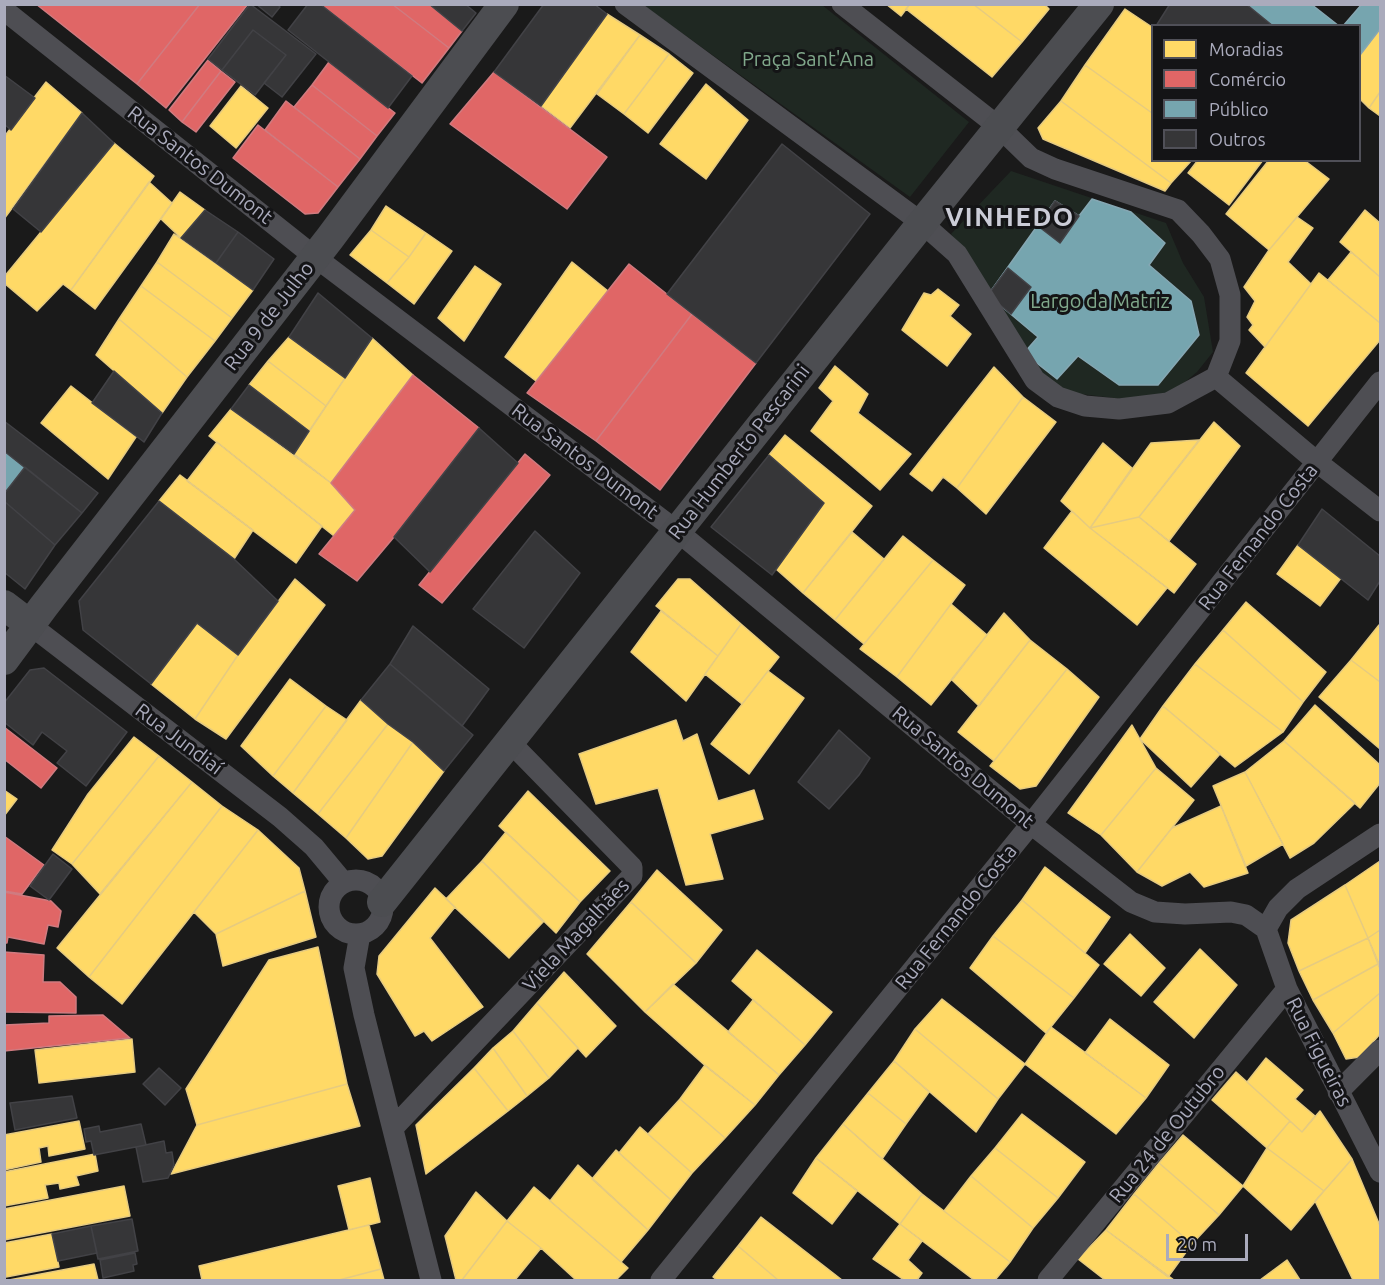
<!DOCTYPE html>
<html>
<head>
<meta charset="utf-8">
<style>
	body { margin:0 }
	#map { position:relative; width:1385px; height:1285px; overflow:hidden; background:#1a1a1a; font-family:Ubuntu,sans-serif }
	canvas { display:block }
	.frame { position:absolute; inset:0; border:6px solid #aaabbc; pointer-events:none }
	.legend { position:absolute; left:1151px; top:24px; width:210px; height:138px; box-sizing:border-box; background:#141416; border:2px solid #505058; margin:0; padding:8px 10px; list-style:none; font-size:18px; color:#aaabbc }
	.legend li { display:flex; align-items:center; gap:12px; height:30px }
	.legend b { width:30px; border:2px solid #505058 }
	.scale { position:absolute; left:1166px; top:1234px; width:82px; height:27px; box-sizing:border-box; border:3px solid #aaabbc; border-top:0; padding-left:8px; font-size:18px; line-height:21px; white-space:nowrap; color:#aaabbc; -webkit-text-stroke:4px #141416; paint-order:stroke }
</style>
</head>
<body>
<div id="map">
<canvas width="1385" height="1285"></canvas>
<div class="frame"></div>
<ul class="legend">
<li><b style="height:16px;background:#ffd966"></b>Moradias</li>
<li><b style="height:16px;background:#e06666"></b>Comércio</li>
<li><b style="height:16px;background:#76a5af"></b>Público</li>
<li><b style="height:16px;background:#363638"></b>Outros</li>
</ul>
<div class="scale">20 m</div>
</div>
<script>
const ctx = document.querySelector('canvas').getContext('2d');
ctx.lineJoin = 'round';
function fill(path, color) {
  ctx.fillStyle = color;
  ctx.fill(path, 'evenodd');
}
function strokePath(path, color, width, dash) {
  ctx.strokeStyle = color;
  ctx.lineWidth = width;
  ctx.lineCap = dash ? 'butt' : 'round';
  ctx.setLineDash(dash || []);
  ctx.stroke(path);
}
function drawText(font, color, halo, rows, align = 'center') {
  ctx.font = font + ' Ubuntu,sans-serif';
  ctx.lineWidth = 6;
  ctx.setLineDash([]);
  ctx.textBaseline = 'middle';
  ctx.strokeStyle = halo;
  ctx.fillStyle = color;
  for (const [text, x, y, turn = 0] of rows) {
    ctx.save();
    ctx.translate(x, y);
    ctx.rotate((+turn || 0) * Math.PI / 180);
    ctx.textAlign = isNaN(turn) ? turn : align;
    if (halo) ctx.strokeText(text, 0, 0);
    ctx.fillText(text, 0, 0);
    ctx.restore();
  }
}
fill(new Path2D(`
	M643 5H822L969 122 910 197Z
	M1011 171 1166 223 1183 263 1204 297 1213 352 1197 372 1168 396 1131 400 1072 393 1035 373 951 234Z`), '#1f2822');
const homes = new Path2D(`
	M886 4H910L901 16Z
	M910 4H973L1022 42 992 77 906 9Z
	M973 4H1044L1049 9 1022 42Z
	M1125 9 1152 27V113L1085 65Z
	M607 14 640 35 570 128 541 106Z
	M1380 29V92L1369 108 1360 99V55Z
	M640 35 669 54 624 114 597 94Z
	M669 54 693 73 648 133 624 114Z
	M1085 65 1152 113V160H1192L1171 183 1061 101Z
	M46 82 82 113 4 219V137Z
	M706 84 748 120 706 179 660 144Z
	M241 86 268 108 236 148 210 126Z
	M1380 92V116L1369 108Z
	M1061 101 1171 183 1165 191 1043 139 1038 128Z
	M114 143 154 176 71 290 63 284 37 311 4 283V277Z
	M1198 160H1263L1229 205 1188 173Z
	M1269 160H1304L1329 179 1269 250 1226 214Z
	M149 182 172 203 95 309 71 290Z
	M180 192 205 210 181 238 161 219Z
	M386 206 426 233 409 257 371 230Z
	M1365 210 1380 223V277L1340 242Z
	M1297 217 1313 228 1288 262 1311 284 1265 347 1249 330 1253 325 1247 317 1255 301 1244 287 1269 250Z
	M371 230 409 257 387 283 350 255Z
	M426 233 452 251 414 304 387 283 409 257Z
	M174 234 253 290 232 318 157 262Z
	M1351 252 1380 277V323L1328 280Z
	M157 262 232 318 215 341 141 286Z
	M572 262 608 291 536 381 505 357Z
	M475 266 501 284 464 341 438 318Z
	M1319 273 1380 323V340L1308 426 1246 373Z
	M141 286 215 341 187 377 119 319Z
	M938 289 959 305 950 316 971 334 947 366 902 330 924 293 931 295Z
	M119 319 187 377 162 413 96 355Z
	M289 337 345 378 326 406 268 361Z
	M372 338 413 375 331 483 294 454Z
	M268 361 326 406 309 431 249 385Z
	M835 366 868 394 858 413 911 454 880 490 811 431 833 401 819 388Z
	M994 367 1023 397 957 488 943 477 932 491 910 474Z
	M71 386 136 437 108 479 41 423Z
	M1023 397 1056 422 986 514 957 488Z
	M231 409 331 483 355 510 334 536 209 436Z
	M1214 422 1240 446 1169 541 1139 517Z
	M785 435 872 506 803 593 776 569 824 503 769 455Z
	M1199 440 1139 517 1090 528 1151 443Z
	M217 442 322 526 296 563 187 481Z
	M1103 443 1132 468 1090 528 1061 501Z
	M180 475 253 530 234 559 159 501Z
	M1072 511 1090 528 1167 588 1137 625 1044 548Z
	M1139 517 1196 564 1174 593 1090 528Z
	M852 532 884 559 835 620 803 593Z
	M903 536 933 560 864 644 835 620Z
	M1298 545 1341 578 1320 606 1277 574Z
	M933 560 965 585 897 677 860 649Z
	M295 579 325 605 226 739 195 719 238 655Z
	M678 579H690L741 624 718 656 656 606Z
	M1246 602 1326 672 1303 702 1223 630Z
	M951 604 987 635 931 705 897 677Z
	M661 611 718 656 686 701 631 652Z
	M1004 613 1030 640 979 706 952 680Z
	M197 623 238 655 195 719 151 684Z
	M741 624 779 657 742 704 705 674Z
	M1379 625 1380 627V682L1351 660Z
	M1223 630 1303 702 1283 732 1195 664Z
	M1030 640 1067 669 994 761 958 732Z
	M1351 660 1380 682V749L1319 697Z
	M1195 664 1283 732 1235 767 1163 706Z
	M1067 669 1099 697 1036 786 1020 789 990 766Z
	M768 671 804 698 749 774 711 744Z
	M290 679 326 706 273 776 241 746Z
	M361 700 388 724 318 814 293 793Z
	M1315 705 1380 765V783L1360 808 1284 741Z
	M326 706 347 720 293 793 273 776Z
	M1163 706 1220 754 1191 787 1140 739Z
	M676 720 683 741 697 734 718 801 754 790 763 819 710 834 723 879 686 885 658 788 596 804 579 754Z
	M388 724 413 742 346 838 318 814Z
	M1132 725 1156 768 1101 835 1068 813Z
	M134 737 159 756 72 864 52 850 88 794Z
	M1284 741 1355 803 1314 843 1290 858 1245 772Z
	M413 742 444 771 382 856 368 859 346 838Z
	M159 756 192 782 100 894 72 864Z
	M1156 768 1194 800 1137 872 1101 835Z
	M1245 772 1283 844 1246 866 1213 786Z
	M192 782 222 806 89 977 57 948Z
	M4 790 17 799 4 816Z
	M528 791 610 871 580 902 499 826Z
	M222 806 258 830 122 1004 89 977Z
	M1221 806 1248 873 1204 887 1190 872 1162 886 1137 872 1172 828Z
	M258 830 299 868 305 891 216 934 194 912Z
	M506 832 580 902 556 933 482 861Z
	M482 861 543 922 509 958 446 899Z
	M1380 861V930L1368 938 1345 885Z
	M1045 867 1110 917 1085 953 1022 900Z
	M657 870 722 930 696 963 631 902Z
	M1345 885 1368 938 1299 971 1288 943 1291 920Z
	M435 888 455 907 430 938 483 1007 432 1041 424 1031 415 1036 377 974 379 956Z
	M305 891 316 937 223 966 216 934Z
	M1022 900 1099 965 1074 998 993 936Z
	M631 902 696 963 645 1012 587 954Z
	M1380 930V966L1368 938Z
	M1130 934 1165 968 1141 996 1104 964Z
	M993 936 1074 998 1046 1033 970 968Z
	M1368 938 1378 964 1313 1000 1299 971Z
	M318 947 347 1084 197 1125 186 1089 269 960Z
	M1200 949 1237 985 1194 1038 1154 1002Z
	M757 950 832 1012 805 1045 732 981Z
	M1378 964 1380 969V993L1333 1033 1313 1000Z
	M564 972 616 1026 586 1057 537 1003Z
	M673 984 779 1075 755 1105 709 1069 645 1012Z
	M1380 993V1034L1360 1057 1346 1059 1333 1033Z
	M942 999 1025 1064 998 1099 915 1029Z
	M753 1000 805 1045 779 1075 728 1032Z
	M537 1003 578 1048 549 1078 513 1031Z
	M1110 1019 1169 1065 1146 1098 1085 1053Z
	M1051 1027 1146 1098 1116 1134 1025 1064Z
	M915 1029 998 1099 976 1132 894 1061Z
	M513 1031 549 1078 527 1096 493 1048Z
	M132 1039 135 1072 39 1083 35 1050Z
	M493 1048 527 1096 508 1111 474 1068Z
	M1266 1058 1303 1090 1295 1099 1315 1116 1302 1132 1247 1082Z
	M894 1061 929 1092 906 1124 868 1093Z
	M705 1065 755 1105 725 1138 680 1099Z
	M474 1068 508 1111 426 1174 416 1125Z
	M1236 1072 1290 1121 1267 1148 1212 1100Z
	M347 1084 360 1126 171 1174 197 1125Z
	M868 1093 906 1124 882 1159 843 1124Z
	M680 1099 725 1138 692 1173 648 1134Z
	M1320 1111 1352 1159 1324 1191 1267 1148 1290 1121 1302 1132Z
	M1022 1114 1085 1162 1058 1198 995 1148Z
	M79 1121 85 1149 49 1156 48 1146 39 1148 41 1162 4 1170V1135Z
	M843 1124 922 1194 900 1224 816 1158Z
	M640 1127 692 1173 671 1200 619 1153Z
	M1183 1135 1243 1186 1219 1215 1159 1163Z
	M995 1148 1058 1198 1033 1228 971 1176Z
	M1267 1148 1324 1191 1291 1230 1243 1186Z
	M616 1150 671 1200 648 1230 592 1179Z
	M95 1154 98 1171 76 1176 79 1185 60 1189 59 1183 45 1185 48 1198 4 1206V1172Z
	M816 1158 857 1191 832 1224 793 1193Z
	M1352 1159 1380 1226V1280H1353L1315 1201Z
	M1159 1163 1219 1215 1192 1244 1134 1194Z
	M578 1165 648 1230 621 1262 550 1201Z
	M971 1176 1033 1228 1010 1262 944 1211Z
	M370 1178 380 1222 349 1230 338 1186Z
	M124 1186 130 1216 4 1240V1209Z
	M534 1187 628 1268 616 1280H576L541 1248 507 1221Z
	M476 1192 507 1221 462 1280H456L445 1236Z
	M922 1194 1010 1262 995 1280H974L900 1224Z
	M1134 1194 1192 1244 1168 1277 1106 1230Z
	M761 1217 842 1280H778L738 1246Z
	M507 1221 541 1248 515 1280H462Z
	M900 1224 922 1241 908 1260 922 1273 917 1280H904L873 1259Z
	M369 1225 381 1269 339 1280H202L199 1266Z
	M1106 1230 1174 1280H1105L1078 1259Z
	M52 1234 59 1267 6 1277 4 1243Z
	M738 1246 778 1280H717L713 1277Z
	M1287 1260 1300 1280H1260Z
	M94 1264 98 1280H9Z
	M381 1269 384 1280H339Z`);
fill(homes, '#ffd966');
strokePath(homes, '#e6cb80', 1.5);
const shops = new Path2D(`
	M36 4H200L137 84Z
	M200 4H248L166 108 137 84Z
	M320 4H392L449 48 422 83Z
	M392 4H429L462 31 449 48Z
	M208 60 221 71 182 122 169 110Z
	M329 62 395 113 377 136 312 85Z
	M221 71 235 82 196 132 182 122Z
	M494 72 607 157 567 209 450 124Z
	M312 85 377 136 360 159 294 107Z
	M286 101 360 159 338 187 265 130Z
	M258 125 338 187 318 213 305 214 233 158Z
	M629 264 692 314 596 441 527 393Z
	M692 314 756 363 660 490 596 441Z
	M413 375 479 428 394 537 357 581 319 554 355 510 331 483Z
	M525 454 550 475 442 603 419 585Z
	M4 727 57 768 41 788 4 759Z
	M4 836 44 865 22 894 4 891Z
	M4 892 51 901 61 911 58 927 48 925 44 944 8 937 7 943H4Z
	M4 952 44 955 43 982H60L76 997V1013L4 1012Z
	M103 1015 130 1038 4 1051V1025L49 1023V1016Z`);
fill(shops, '#e06666');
strokePath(shops, '#d07b80', 1.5);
const public = new Path2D(`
	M1246 4H1311L1339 26H1273Z
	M1362 4H1380V29L1360 55V26H1343Z
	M1092 199 1131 212 1165 243 1149 265 1191 301 1199 335 1158 385H1119L1078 356 1057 379 1024 353 1038 337 988 295 1055 201 1079 216Z
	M4 452 25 467 4 494Z`);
fill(public, '#76a5af');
strokePath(public, '#86a7b3', 1.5);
const building = new Path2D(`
	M250 4 316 54 282 97 264 83 286 55 253 30 222 70 208 59Z
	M256 4H277L280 7 272 17Z
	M308 4H320L412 76 388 108 288 30Z
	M429 4H465L476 13 462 31Z
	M544 4H594L607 14 541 106 494 72Z
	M1170 4H1246L1273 26H1156Z
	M253 30 286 55 255 95 222 70Z
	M4 75 35 98 11 130 4 124Z
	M82 113 114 143 41 232 13 209Z
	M782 144 870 214 756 363 667 294Z
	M1055 201 1079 216 1060 243 1038 226Z
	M205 210 238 232 216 263 181 238Z
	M238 232 274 259 253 290 216 263Z
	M1008 268 1031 287 1011 314 988 295Z
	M318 293 372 338 345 378 289 337Z
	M114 371 162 413 144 442 92 403Z
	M249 385 309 431 294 454 231 409Z
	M4 421 98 493 82 513 4 451Z
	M479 428 518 463 430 572 394 537Z
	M769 455 824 503 772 575 711 527Z
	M25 467 82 513 55 545 4 501V494Z
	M4 501 55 545 25 589 4 572Z
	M159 501 234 559 278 601 238 655 197 623 151 684 83 630 79 601Z
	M1322 509 1380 556V581L1368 600 1298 545Z
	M535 531 580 573 524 648 473 609Z
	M413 626 489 689 462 726 390 664Z
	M390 664 473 735 444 771 413 742 388 724 361 700Z
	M44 668 127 732 86 786 57 763 67 751 42 732 33 745 4 722V703L30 670Z
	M839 730 870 758 859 775 829 809 798 782Z
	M53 854 72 869 49 900 30 886Z
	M159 1068 181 1088 165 1105 143 1084Z
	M72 1096 77 1118 15 1130 10 1103Z
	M141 1124 146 1145 94 1155 91 1141 86 1142 84 1129 99 1126 100 1132Z
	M164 1141 166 1153 172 1152 174 1165 168 1178 143 1182 136 1147Z
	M132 1219 138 1251 98 1259 91 1226Z
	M91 1226 97 1253 58 1261 52 1234Z
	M135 1253 137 1264 133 1265 134 1271 103 1278 100 1260Z`);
fill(building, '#363638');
strokePath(building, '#424246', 1.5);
strokePath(new Path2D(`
	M625 4 922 223 957 254 1035 380 1058 397 1085 406 1119 409 1168 403 1216 377 1230 341V295L1220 259 1201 234 1178 210 1055 169 1031 158 999 127 842 4
	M4 10 315 257 677 531 1031 824 1131 902 1155 912 1185 914 1231 912 1246 915 1266 929
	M1216 377 1317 462 1380 511
	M29 624 280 817 314 847 344 883
	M329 907a27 27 0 1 1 54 0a27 27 0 1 1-54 0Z
	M1266 929 1287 989 1380 1172
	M1266 929 1278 908 1297 889 1380 834
	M360 934 354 968 364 1015 431 1280
	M1338 1092 1380 1050
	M393 1128 632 876V867L510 742
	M661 1280 1031 824 1380 382
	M1048 1280 1287 989`), '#4e4e53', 21);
strokePath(new Path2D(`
	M4 605 29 624
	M4 660 44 606 330 238 504 4
	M382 902 922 223 1099 4`), '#4c4d51', 30);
drawText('20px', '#80a88b', '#141416', [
	["Praça Sant'Ana",808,59],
	["Largo da Matriz",1100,301]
]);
drawText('20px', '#aaabbc', '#141416', [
	["Rua Santos Dumont",200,165,38],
	["Rua 9 de Julho",269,316,-52],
	["Rua Humberto Pescarini",739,452,-52],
	["Rua Santos Dumont",585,461,37],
	["Rua Fernando Costa",1258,537,-52],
	["Rua Jundiaí",179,739,37],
	["Rua Santos Dumont",963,767,40],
	["Rua Fernando Costa",956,917,-51],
	["Viela Magalhães",576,935,-47],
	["Rua Figueiras",1319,1052,63],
	["Rua 24 de Outubro",1167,1134,-51]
]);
ctx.letterSpacing = '1.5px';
drawText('bold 26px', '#cbccd7', '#141416', [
	["VINHEDO",1010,217]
]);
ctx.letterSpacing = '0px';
</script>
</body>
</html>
